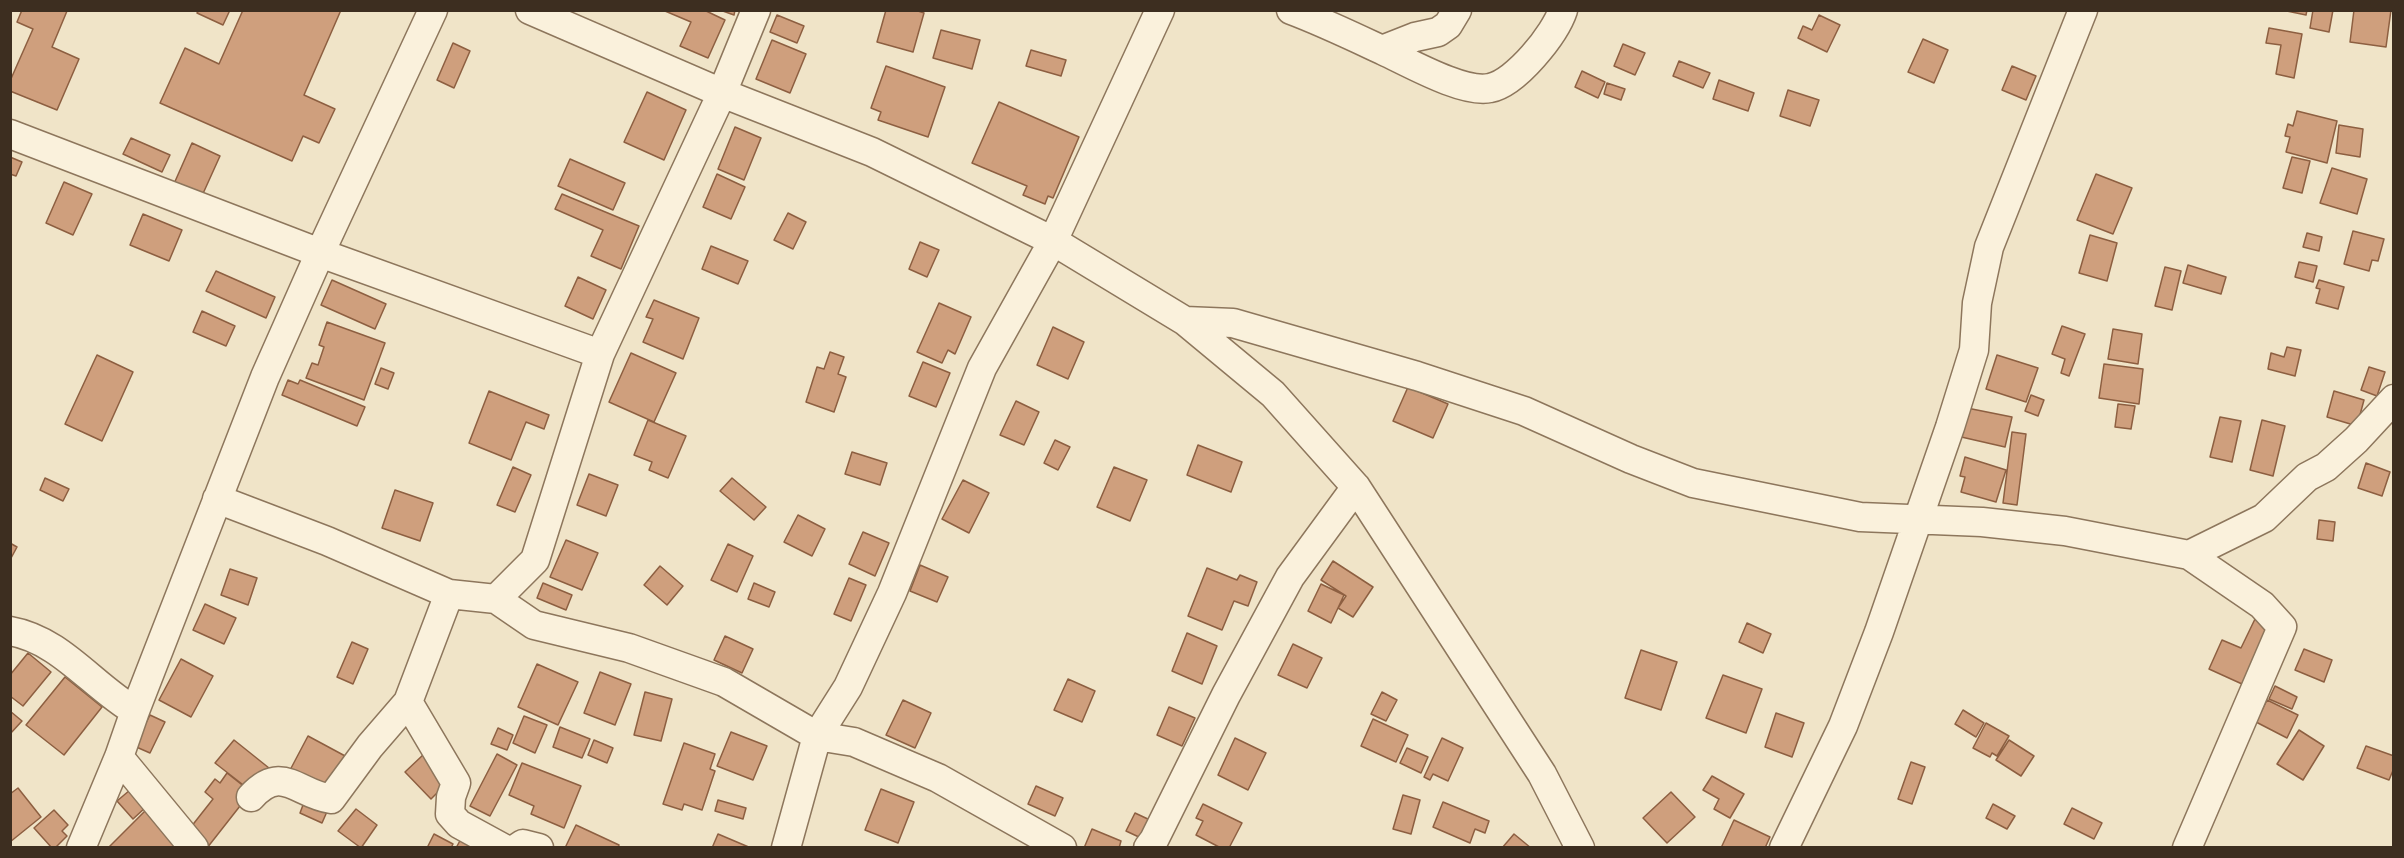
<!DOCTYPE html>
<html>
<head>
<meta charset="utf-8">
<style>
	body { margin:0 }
	#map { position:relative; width:2404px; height:858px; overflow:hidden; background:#f0e4c8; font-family:"Crimson Pro",serif }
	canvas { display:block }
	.frame { position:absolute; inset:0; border:12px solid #3d2e20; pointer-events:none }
</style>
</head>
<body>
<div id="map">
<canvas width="2404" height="858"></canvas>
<div class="frame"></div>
</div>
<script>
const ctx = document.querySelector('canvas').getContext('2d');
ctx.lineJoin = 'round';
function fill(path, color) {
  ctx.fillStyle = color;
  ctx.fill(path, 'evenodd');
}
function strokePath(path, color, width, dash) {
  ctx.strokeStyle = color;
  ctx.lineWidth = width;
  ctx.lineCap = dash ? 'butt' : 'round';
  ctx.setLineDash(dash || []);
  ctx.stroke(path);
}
const building = new Path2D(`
	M22 10 67 11 52 47 79 59 57 110 10 91V81L33 29 17 22Z
	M199 10H230L223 25 197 13Z
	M243 10H341L304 95 335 109 319 143 303 136 292 161 160 103 185 48 219 64Z
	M704 10 725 20 708 58 680 46 691 22 665 11Z
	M720 10H735L734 15Z
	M886 10H915L924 13 913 52 877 42Z
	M2282 10H2307L2306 15Z
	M2313 10H2333L2329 32 2310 28Z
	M2354 10H2391L2386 47 2350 42Z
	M777 15 804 26 797 43 770 32Z
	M1819 15 1840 25 1827 52 1798 38 1803 26 1812 30Z
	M2269 28 2302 34 2294 78 2276 74 2281 45 2266 43Z
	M941 30 980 40 972 69 933 58Z
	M1923 39 1948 50 1934 83 1908 72Z
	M772 40 806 54 790 93 756 79Z
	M453 43 470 51 454 88 437 80Z
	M1623 44 1645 53 1635 75 1614 66Z
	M1031 50 1066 60 1061 76 1026 66Z
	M1679 61 1710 73 1703 88 1673 76Z
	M886 66 945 87 928 137 878 120 881 112 871 108Z
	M2012 66 2036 76 2026 100 2002 90Z
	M1582 71 1605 82 1598 98 1575 87Z
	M1719 80 1754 93 1748 111 1713 99Z
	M1607 83 1625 89 1621 100 1604 94Z
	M1788 90 1819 100 1810 126 1780 116Z
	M647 92 686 110 664 160 624 142Z
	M999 102 1079 137 1053 198 1048 196 1045 204 1023 195 1027 186 972 163Z
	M2297 111 2337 121 2327 163 2286 152 2290 137 2285 136 2288 124 2293 126Z
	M2339 125 2363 129 2360 157 2336 153Z
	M735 127 761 138 744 180 718 169Z
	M131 138 170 155 162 172 123 154Z
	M192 143 220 156 201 198 173 186Z
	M10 157 22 162 16 176 10 174Z
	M2292 157 2310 161 2302 193 2283 188Z
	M570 159 625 183 613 210 558 186Z
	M2332 168 2367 179 2357 214 2320 203Z
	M717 174 745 187 731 219 703 207Z
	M2096 174 2132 188 2113 234 2077 220Z
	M64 182 92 194 73 235 46 223Z
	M562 194 639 226 621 269 591 256 603 230 555 209Z
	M788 213 806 222 793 249 774 240Z
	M143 214 182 230 169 261 130 245Z
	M2353 231 2384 239 2378 261 2372 260 2369 271 2344 264Z
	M2307 233 2322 237 2319 251 2303 247Z
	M2090 235 2117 243 2107 281 2079 273Z
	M920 242 939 250 927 277 909 269Z
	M711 246 748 261 738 284 702 269Z
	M2299 262 2317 266 2313 282 2295 277Z
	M2188 265 2226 277 2221 294 2183 283Z
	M2165 267 2181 271 2172 310 2155 306Z
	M216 271 275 297 266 318 206 291Z
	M578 277 606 290 593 319 565 306Z
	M332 280 386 304 375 329 321 305Z
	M2319 280 2344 287 2338 309 2316 303 2320 289 2316 288Z
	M654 300 699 318 683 359 643 342 653 319 646 317Z
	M939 303 971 317 955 354 948 350 942 363 917 352Z
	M202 311 235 326 226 346 193 332Z
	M327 322 385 343 364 400 306 378 312 363 318 365 324 347 319 345Z
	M2062 326 2085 334 2069 376 2061 373 2065 359 2052 354Z
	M1053 327 1084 342 1068 379 1037 365Z
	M2113 329 2142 334 2138 364 2108 359Z
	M2287 347 2301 350 2295 376 2268 369 2271 353 2284 357Z
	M830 352 844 357 838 374 846 377 834 412 806 402 817 367 824 369Z
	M631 353 676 373 654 422 609 402Z
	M97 355 133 372 102 441 65 424Z
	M1997 355 2038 368 2026 402 1986 389Z
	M923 362 950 373 936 407 909 396Z
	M2104 364 2143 369 2139 404 2099 398Z
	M2369 367 2385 372 2377 396 2361 390Z
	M381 368 394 373 388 389 375 384Z
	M288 380 298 384 300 380 365 407 357 426 282 395Z
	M1408 387 1448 404 1433 438 1393 421Z
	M489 391 549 415 544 429 526 422 511 460 469 443Z
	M2334 391 2364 400 2357 426 2327 417Z
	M2031 395 2044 400 2038 416 2025 411Z
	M1016 401 1039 412 1024 445 1000 435Z
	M2118 404 2135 406 2131 429 2115 427Z
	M1962 407 2012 417 2005 447 1957 436Z
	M2220 417 2241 421 2232 462 2210 457Z
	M648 420 686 436 668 478 649 470 652 462 634 455Z
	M2262 420 2285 426 2273 476 2250 470Z
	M2012 432 2026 434 2017 505 2003 503Z
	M1055 440 1070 447 1058 470 1044 463Z
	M1198 445 1242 462 1231 492 1187 475Z
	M852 452 887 463 880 485 845 474Z
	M1965 457 2006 470 1996 502 1961 492 1965 477 1960 476Z
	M2366 463 2390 472 2382 496 2358 488Z
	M513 467 531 475 515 512 497 505Z
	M1114 467 1147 480 1130 521 1097 507Z
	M589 474 618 485 606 516 577 505Z
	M45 478 69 489 63 501 40 490Z
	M732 478 766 507 754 520 720 491Z
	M963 480 989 493 969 533 942 519Z
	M395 490 433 503 420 541 382 528Z
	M798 515 825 529 812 556 784 542Z
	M2319 520 2335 522 2333 541 2317 539Z
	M863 532 889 543 875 576 849 564Z
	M566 540 598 553 582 590 550 577Z
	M10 543 17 547 10 560Z
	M728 544 753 556 737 592 711 580Z
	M1333 561 1373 587 1353 617 1338 608 1346 596 1321 580Z
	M920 565 948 577 937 602 910 591Z
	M660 566 683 586 667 605 644 585Z
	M1207 568 1237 580 1240 575 1257 582 1248 606 1234 601 1222 630 1188 616Z
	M230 569 257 578 248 605 221 595Z
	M849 578 866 585 851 621 834 614Z
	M543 583 572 595 566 610 537 598Z
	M754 583 775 592 769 607 748 599Z
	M1321 584 1344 595 1331 623 1308 611Z
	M205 604 236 618 224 644 193 630Z
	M2255 619 2270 626 2242 684 2209 669 2222 640 2241 648Z
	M1747 623 1771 634 1763 653 1739 642Z
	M1187 633 1217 646 1202 684 1172 671Z
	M725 636 753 649 742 673 714 660Z
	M352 642 368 649 353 684 337 677Z
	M1293 644 1322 658 1307 688 1278 675Z
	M2304 649 2332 660 2324 682 2295 670Z
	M1641 650 1677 662 1661 710 1625 698Z
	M28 653 51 672 23 706 10 696V675Z
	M181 659 213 676 191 717 159 700Z
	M537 664 578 682 558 725 518 707Z
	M600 672 631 684 615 725 584 713Z
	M1723 675 1762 689 1746 733 1706 718Z
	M65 677 102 707 64 755 26 725Z
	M1068 679 1095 691 1082 722 1054 710Z
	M2275 686 2297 697 2292 709 2269 699Z
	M645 692 672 699 661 741 634 735Z
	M1382 692 1397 700 1386 721 1371 714Z
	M903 700 931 713 915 748 886 735Z
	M2267 700 2298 715 2287 738 2256 722Z
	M1169 707 1195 718 1182 746 1157 735Z
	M1963 710 1984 723 1976 737 1955 724Z
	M10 711 22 721 10 734Z
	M1776 713 1804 723 1792 757 1765 747Z
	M150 715 165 722 150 753 134 746Z
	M524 716 547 725 535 753 513 743Z
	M1373 719 1408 735 1396 762 1361 746Z
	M1986 723 2009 736 1997 756 1992 753 1990 757 1973 748Z
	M560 727 590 739 582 758 553 747Z
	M498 728 513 735 507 750 491 744Z
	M2299 730 2324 746 2303 780 2277 764Z
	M731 732 767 746 753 780 717 766Z
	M308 736 347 757 328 793 289 772Z
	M1235 738 1266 753 1248 790 1218 775Z
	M1442 738 1463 748 1448 781 1433 774 1430 780 1424 777Z
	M234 740 269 768 251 791 215 763Z
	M594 740 613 748 607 763 588 755Z
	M2009 740 2034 756 2021 776 1996 760Z
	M684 743 715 754 710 769 715 771 702 810 684 804 682 810 663 804Z
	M2366 746 2394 756V768L2389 780 2357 768Z
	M1407 748 1428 757 1421 773 1400 763Z
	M424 754 450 780 431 799 405 772Z
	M497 754 517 765 490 816 470 806Z
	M1911 762 1925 767 1912 804 1898 799Z
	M522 763 581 786 564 828 531 814 534 806 509 795Z
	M227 773 251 792 207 848 187 832 213 799 205 792 215 779 220 783Z
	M1712 776 1744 794 1730 818 1714 809 1719 799 1703 790Z
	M1036 786 1063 798 1055 816 1028 804Z
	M18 788 41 817 10 842V794Z
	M881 789 914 802 898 843 865 830Z
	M130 790 146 807 133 819 117 801Z
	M1671 792 1695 817 1667 843 1643 818Z
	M1403 795 1420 800 1411 834 1393 829Z
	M306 797 329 807 322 823 300 813Z
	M718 800 746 808 743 819 715 811Z
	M1443 802 1489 821 1485 833 1475 829 1470 843 1433 827Z
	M1203 804 1242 823 1229 848H1221L1196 835 1203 821 1196 818Z
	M1993 804 2015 816 2007 829 1986 818Z
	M149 807 181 838 172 848H108Z
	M2072 808 2102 823 2094 839 2064 824Z
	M356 809 377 825 361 848 338 831Z
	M54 810 68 825 62 831 67 836 55 848H52L34 828Z
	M1135 813 1150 820 1141 838 1126 831Z
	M1734 820 1770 837 1765 848H1721Z
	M576 825 619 845 618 848H565Z
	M1092 829 1121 841 1119 848H1084Z
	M434 834 453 844 451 848H427Z
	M718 834 751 848H712Z
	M1514 834 1531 848H1502Z
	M462 837 479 848H456Z`);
fill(building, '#cf9f7d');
strokePath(building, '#8d5f41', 1.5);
const street = new Path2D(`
	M530 10 722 93 872 152 1053 241 1185 321 1273 394 1356 487 1542 774 1580 848
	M1291 10C1323 22 1354 37 1384 51 1408 62 1464 94 1490 88 1516 83 1555 34 1563 10
	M1382 50 1415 37 1438 32 1448 25 1457 10
	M10 134 320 253 600 354
	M1185 321 1233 323 1417 376 1524 411 1631 459 1693 483 1860 517 1982 522 2065 531 2189 555 2262 605 2282 627 2187 848
	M217 499 327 541 449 594 496 599 534 625 629 648 724 682 817 736 854 742 938 778 1062 848
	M2189 555 2264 518 2307 477 2326 467 2356 440 2394 399
	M496 599 535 560 600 354 722 93 756 10
	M10 631C61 640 92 686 135 711
	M408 702 456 783 451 797 450 814 459 824 503 848
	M119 757 194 848
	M251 797C282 763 297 794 331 799L370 746 408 702 449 594
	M81 848 119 757 135 711 265 377 320 253 433 10
	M517 848 523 844 539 848
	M786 848 817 736 848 687 892 593 982 368 1053 241 1160 10
	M1148 848 1154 840 1226 695 1290 577 1356 487
	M1784 848 1843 726 1879 632 1950 427 1974 350 1977 303 1989 247 2083 10`);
strokePath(street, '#8d765c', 31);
strokePath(street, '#faf1dc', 28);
</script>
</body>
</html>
